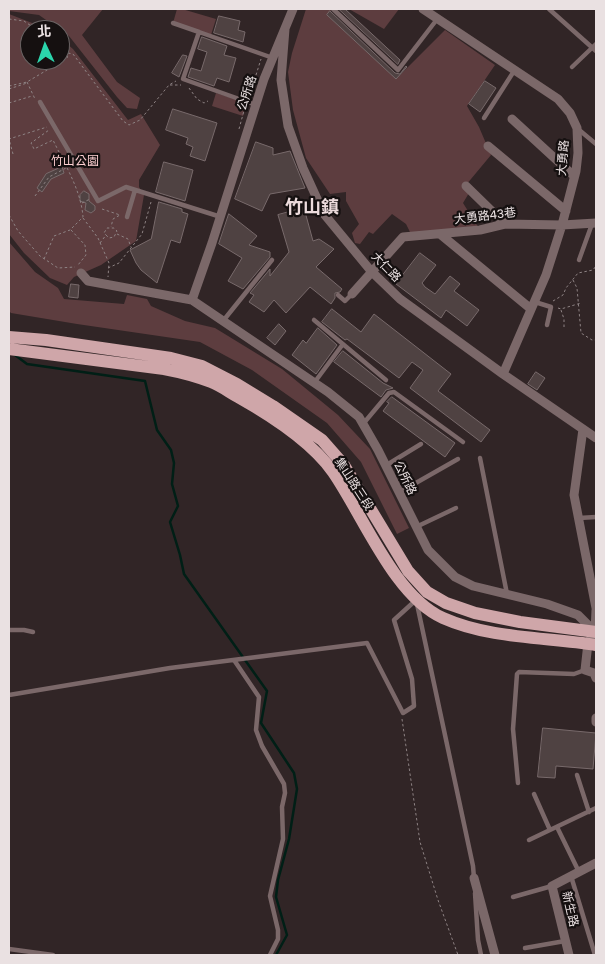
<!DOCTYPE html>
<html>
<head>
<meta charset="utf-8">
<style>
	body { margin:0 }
	#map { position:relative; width:605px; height:964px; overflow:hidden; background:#312526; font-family:"Golos Text","Noto Sans TC",sans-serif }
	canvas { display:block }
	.frame { position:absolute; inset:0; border:10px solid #eae1e2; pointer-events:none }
	.north { position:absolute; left:20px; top:20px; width:50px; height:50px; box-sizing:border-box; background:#151010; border:1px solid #6a6464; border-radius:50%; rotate:357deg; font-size:14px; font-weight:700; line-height:20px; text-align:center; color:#eae1e2 }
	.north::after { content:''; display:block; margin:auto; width:18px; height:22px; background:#2bd5ac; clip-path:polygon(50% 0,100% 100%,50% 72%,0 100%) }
</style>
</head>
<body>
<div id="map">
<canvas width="605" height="964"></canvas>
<div class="frame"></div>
<div class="north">北</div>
</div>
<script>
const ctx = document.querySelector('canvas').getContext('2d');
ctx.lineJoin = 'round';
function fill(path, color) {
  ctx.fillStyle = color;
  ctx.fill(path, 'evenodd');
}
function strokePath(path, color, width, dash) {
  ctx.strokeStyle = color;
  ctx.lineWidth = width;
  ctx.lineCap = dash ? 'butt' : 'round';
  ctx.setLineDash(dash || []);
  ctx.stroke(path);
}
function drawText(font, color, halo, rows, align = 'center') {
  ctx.font = font + ' "Golos Text","Noto Sans TC",sans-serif';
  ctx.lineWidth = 4.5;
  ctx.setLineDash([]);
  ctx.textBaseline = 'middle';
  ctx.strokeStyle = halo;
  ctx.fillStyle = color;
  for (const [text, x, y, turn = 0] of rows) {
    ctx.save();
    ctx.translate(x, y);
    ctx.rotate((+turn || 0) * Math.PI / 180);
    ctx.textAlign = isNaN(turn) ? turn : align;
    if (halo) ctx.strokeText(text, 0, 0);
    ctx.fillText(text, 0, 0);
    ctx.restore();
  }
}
fill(new Path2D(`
	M9 9H103L82 35 117 82 140 98 137 109 127 108 117 97 69 36 39 15 9 11Z
	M177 9H182L216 19 211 35 173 23Z
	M306 9H332L327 15 396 79 445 30 495 65 467 106 479 127 491 155 466 185 469 193 463 203 480 230 411 234 406 224 392 214 373 234 369 232 360 244 355 243 352 233 359 224 346 201V192L330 194 306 158 293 110 288 72 292 53Z
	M349 9H399L384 29Z
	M9 14 50 30H30V60H60V38L73 49 128 120 141 114 160 145 139 180V187L144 195 136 241 101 265 74 277 67 285 50 278 24 253 9 234Z
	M216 93 247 103 243 116 212 106Z
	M9 242 35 272 58 288 64 299 124 304 127 295 147 299 151 306 185 321 215 328 282 369 338 415 370 449 409 528 397 534 361 462 327 423 252 370 200 342 77 324 11 313 9 311Z`), '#5d3d3f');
strokePath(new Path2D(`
	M15 355 27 364 145 381 157 430 171 450 174 463 172 484 178 506 170 522 180 555 184 574 267 691 261 723 294 773 297 789 289 839 278 880 276 897 287 935 276 955`), '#001f16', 2.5);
const building = new Path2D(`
	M339 9H345L400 60 398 64Z
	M330 11 395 73 400 74 406 66 407 67 396 79 327 15Z
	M219 16 240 21 238 30 245 32 243 42 214 33Z
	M202 37 227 46 224 55 236 58 229 82 217 78 214 86 188 77 191 68 201 71 207 52 198 49Z
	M183 55 187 56 179 77 172 73Z
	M485 81 496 88 480 112 469 104Z
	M173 109 217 123 205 161 190 156 193 147 186 144 188 138 166 130Z
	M256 142 273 148V155L290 151 305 188 270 194 262 211 235 199Z
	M164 162 193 170 185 201 156 192Z
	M62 167 64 173 51 179 42 192 37 188 46 174Z
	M84 191 89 194V201L95 206V210L91 213 85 210 86 203 80 201V195Z
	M159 202 182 209V212L188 214 180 243 171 240 157 283 141 270 136 263 130 250 151 239Z
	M304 208 313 241 319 239 334 249 316 267 342 289 340 292 335 293V298L331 304 310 287 286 313 274 300 264 312 249 302 254 295 250 293 270 269V276L289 252 278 215Z
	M229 214 257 236 249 245 270 252V257L243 289 228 281 242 258 219 244Z
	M420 253 436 265 422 283 425 287 435 294 450 276 460 284 454 291 479 310 467 326 446 310 441 318 396 284Z
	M71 284 79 285 78 298 69 297Z
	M332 309 361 332 374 314 451 374 438 391 490 430 481 442 410 388 423 370 412 362 399 378 347 339 345 340 322 322Z
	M279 324 286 331 275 345 267 338Z
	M318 328 337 345 316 374 292 355 303 340 306 343Z
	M343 351 383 383 393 388 386 390 381 397 334 362Z
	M536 372 545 378 537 390 528 384Z
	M392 397 455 443 445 457 383 411 389 403 387 402Z
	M543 728 596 733 593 769 556 766 555 778 538 777Z`);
fill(building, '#4f4242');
strokePath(building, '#786a6b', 1);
strokePath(new Path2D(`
	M9 19 24 21 37 30
	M68 53 73 54 123 121 129 125 140 120 169 85 176 81
	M256 75 261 59
	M27 82 35 99
	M170 85H181
	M9 86 27 82 67 58 68 53 60 47
	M189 88 197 99 204 103 208 101
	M9 89 27 83
	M249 96 254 81
	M9 103 32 96
	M239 129 245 107
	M13 154 9 139 47 127
	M35 196 49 177 66 168
	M82 203 90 199
	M102 209 120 215 113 219 111 227
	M9 215 18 231 40 256 58 268 75 267
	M83 218 98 238 109 263 108 277
	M71 230 85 245 86 255 78 265
	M117 234 128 239 131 247
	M100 243 106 235 109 238 114 237 117 231 114 228H107L104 233 106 235
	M44 259 54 236 70 230 83 217C81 190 65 165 53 140L34 149 31 143 49 130
	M108 268 119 263 142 234 151 202
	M573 280 577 288 581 333 592 340H596
	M553 301 563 295 566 288 578 273 593 270 596 266
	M558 308 561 309 581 303
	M561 310 564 319V327
	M402 719 420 842 438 900 458 955`), '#8e8384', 1, [2.5, 2.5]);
strokePath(new Path2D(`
	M333 9 398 70 438 18
	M549 9 596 51
	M173 23 199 32
	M572 67 596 44
	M40 102 98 201 126 187 221 217
	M256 105 183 79 199 32 273 58
	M484 118 514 71
	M578 129 596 144
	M127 217 135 190
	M579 260 592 224
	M338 295 345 301 352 294
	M535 302 551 307 547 325
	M314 320 386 380
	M223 321 272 260
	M314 383 343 344
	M363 424 389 393 394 392 463 442
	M480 458 507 594
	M385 466 421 444
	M400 492 458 459
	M579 518 596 517
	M416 527 456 508
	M417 604 473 866 474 878
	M9 630H24L33 632
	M234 660 259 697 256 730 262 746 284 784 285 793 282 807 283 839 270 896 278 930V939L270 955
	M9 695 170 668 367 643 403 713 414 706 412 679 394 620 416 600
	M577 775 589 812
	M518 783 513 729 517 674 519 672 574 674 585 670
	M534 794 550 830
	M557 827 579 872
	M529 840 596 808
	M571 876 595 955
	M475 893 478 940 481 955
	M513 897 552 886
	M525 948 565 941
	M9 949 53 955`), '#7b6869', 4.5);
strokePath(new Path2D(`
	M423 9 558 99 570 113 577 128 578 153 576 171 562 225 546 275 503 374
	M285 29 281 80 288 126 303 168 324 214 371 271 400 299 503 374 596 438
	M512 119 574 176
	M488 146 566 211
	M466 186 505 224
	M440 234 531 309
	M81 273 88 281 192 300 328 392 359 417 378 450 428 550 455 577 473 586 547 604 578 615 595 632 588 643 585 670 594 673 596 678
	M352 294 403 237 480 230 505 224 562 225 596 223
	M192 300 212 243 264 79 293 9
	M583 429 574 495 596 608
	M595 632 596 610
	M596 722V718
	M474 878 495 955
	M569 955 552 886 596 863`), '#7b6869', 9);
strokePath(new Path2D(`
	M9 337 46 340 171 358 202 366 237 384 273 406 322 440 344 465 408 571 427 592 446 603 475 613 520 622 596 632
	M9 349 164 369C180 372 196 376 211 382 221 386 229 392 238 397 270 415 312 442 333 472 363 515 394 596 443 618 490 639 546 637 596 645`), '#cfa6a9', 12);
drawText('12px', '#eae1e2', '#151010', [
	["公所路",247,93,-72],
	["大勇路",563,158,-85],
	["大勇路43巷",485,216,-7],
	["大仁路",386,267,46],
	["公所路",405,478,64],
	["集山路三段",354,484,57],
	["新生路",570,909,77]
]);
drawText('12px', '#fed0d2', '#151010', [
	["竹山公園",75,161]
]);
drawText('bold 18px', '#ecdbdc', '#151010', [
	["竹山鎮",312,207]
]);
</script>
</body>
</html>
